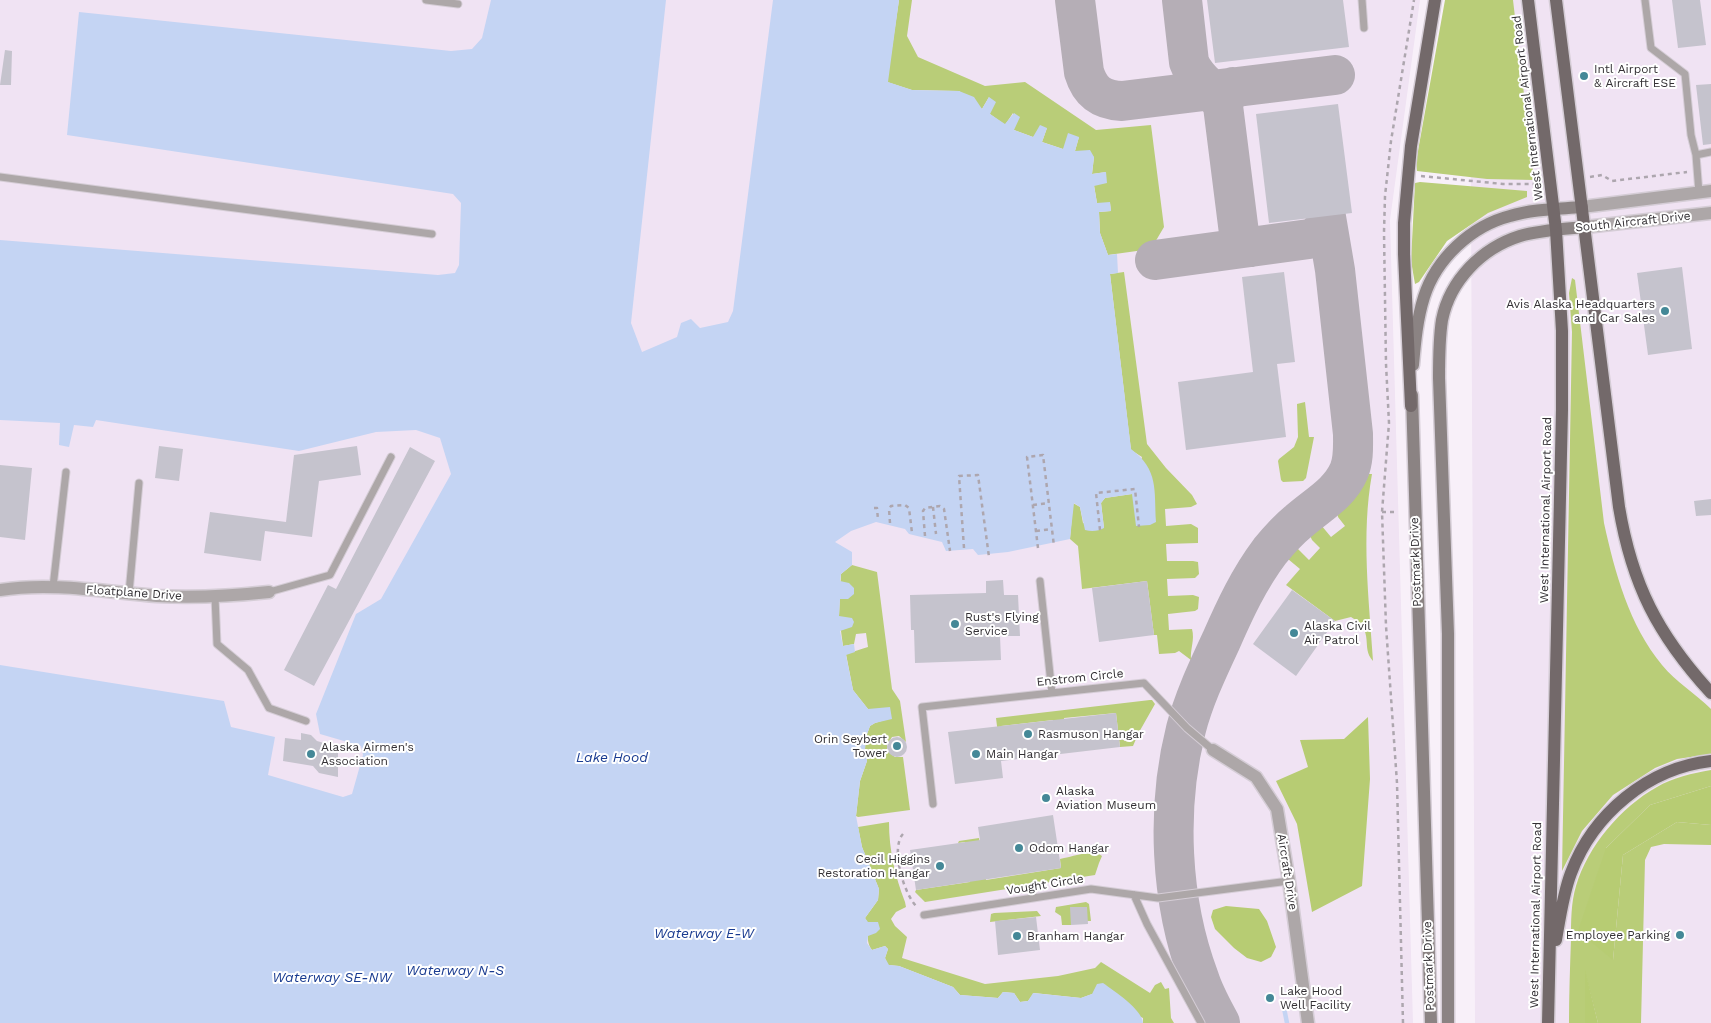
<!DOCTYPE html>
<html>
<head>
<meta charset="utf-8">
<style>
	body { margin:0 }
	canvas { display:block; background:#f8f0f9 }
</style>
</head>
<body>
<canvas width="1711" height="1023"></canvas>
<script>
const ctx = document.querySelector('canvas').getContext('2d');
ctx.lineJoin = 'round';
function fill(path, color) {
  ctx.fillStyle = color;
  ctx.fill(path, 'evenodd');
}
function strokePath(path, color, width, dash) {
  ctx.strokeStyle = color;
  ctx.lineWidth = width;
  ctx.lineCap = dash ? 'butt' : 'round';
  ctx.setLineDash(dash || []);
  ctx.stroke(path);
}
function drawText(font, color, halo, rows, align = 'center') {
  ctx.font = font + ' "Work Sans",sans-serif';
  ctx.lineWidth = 4;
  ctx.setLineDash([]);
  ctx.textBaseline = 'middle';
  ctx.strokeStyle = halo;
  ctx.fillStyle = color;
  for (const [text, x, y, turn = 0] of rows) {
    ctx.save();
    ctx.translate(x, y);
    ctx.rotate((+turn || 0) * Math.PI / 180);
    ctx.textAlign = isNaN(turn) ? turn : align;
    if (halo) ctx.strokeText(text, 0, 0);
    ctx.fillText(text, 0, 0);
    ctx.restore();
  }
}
fill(new Path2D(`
	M0 0H1420L1390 220 1413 1023H0Z
	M1470 0H1711V1023H1475Z`), '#f0e3f3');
fill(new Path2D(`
	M899 0H912L907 36 918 57 985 86 1025 82 1096 130 1151 125 1164 227 1151 249 1108 255 1100 233 1099 212 1111 211 1110 203H1097L1094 185 1106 172 1092 174 1094 157 1075 151 1079 137 1063 149 1042 142 1047 128 1033 137 1014 130 1013 113 1005 125 990 114 989 97 982 109 959 91 912 90 887 82Z
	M1445 0H1513L1534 180 1487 179 1417 171 1416 162Z
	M1420 182 1527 191V197L1488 213 1447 241 1419 282 1415 284 1411 261 1415 183Z
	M1124 272 1147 444 1166 468 1192 495 1197 504 1191 507 1165 509 1166 526 1191 524 1198 528V543L1166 544 1167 561H1193L1198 562 1199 574 1195 578 1167 579 1168 596 1193 595 1199 597 1198 609 1195 611 1168 614 1169 630 1192 629C1195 640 1190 649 1191 660L1179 651 1175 653 1159 654 1157 635H1154L1147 581 1082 589 1078 546 1070 539 1073 503 1080 507 1083 523 1104 528 1101 503 1105 498 1132 494 1142 457 1131 450 1110 274Z
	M1572 278 1575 280 1604 523C1615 573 1629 625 1662 665 1676 682 1696 694 1711 709V754L1677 759 1655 768 1613 795 1582 831 1562 871 1572 332 1569 293Z
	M1305 402 1309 437H1314L1306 478 1303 481 1283 482 1281 480 1278 461 1279 459 1294 447 1298 437 1297 404Z
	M1369 474H1372C1361 535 1369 599 1373 661 1360 647 1376 631 1351 617L1335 621 1286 585 1300 569 1288 559 1286 552 1290 547H1296L1309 560 1320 548 1312 540 1308 531 1317 523 1321 525 1331 537 1345 526 1338 517 1337 508C1353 500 1361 490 1369 474Z
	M852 565 877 572 892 689 900 701 906 742 899 736 892 737 887 745V751L895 757H903L910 810 858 817 856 816 860 781 867 761 865 749 866 737 870 726 875 723 891 718 868 709 853 690 846 654C854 652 860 649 868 647L866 633 856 634 854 644 843 646 839 616 841 574Z
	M1150 700H1152L1155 704 1138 734 1123 736 1124 741 1136 739 1133 746 1120 747 1116 713 1064 718 1067 741 1056 743 1053 720 1001 726 1000 750 996 718Z
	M1711 770V786L1650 805 1606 848 1613 960 1623 855 1677 822 1711 825V845L1664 844 1651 847 1645 860 1641 1023H1598L1585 973V1023H1569C1569 995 1570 967 1571 939 1571 922 1571 902 1576 886 1588 846 1621 807 1657 787 1672 778 1693 773 1711 770Z
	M889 822C889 850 895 876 905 902L906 907 896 912 891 919 895 926 907 937 902 958 985 984 1058 976 1095 968 1101 962 1150 993 1155 985 1161 982 1165 989 1169 988 1171 1018 1174 1023H1143V1018L1092 994 1081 998 1034 993 1028 1001 1020 1002 1014 993 1003 992 998 998 960 995 953 987 899 966 888 965 885 958 888 949 885 946 872 950C863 937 873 930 865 918L878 900 879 889 862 847 858 827Z
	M979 838 986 880 1061 868 1060 859 1064 858C1075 856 1093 849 1102 856L1099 863 1095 875 925 902 915 892 916 890 970 882 965 842 958 843 959 841Z
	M1086 902 1089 904 1091 921H1087L1086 907H1071V925H1062L1061 916 1055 912 1056 907Z
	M1037 911 1041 916 990 922 991 914 994 913Z`), '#b9cd78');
fill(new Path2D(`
	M1368 717 1370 779 1362 886 1312 912 1297 824 1276 781 1308 767 1300 740 1344 739Z
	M1711 786V825L1677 822 1623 855 1613 960 1578 931 1606 848 1650 805Z
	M1226 906 1259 909 1267 921 1276 947 1271 957 1261 962 1247 958 1234 948 1215 929 1211 917 1213 910Z
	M1585 970 1598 1023H1585Z`), '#b7cc73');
fill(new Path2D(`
	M491 0H666L631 323 642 352 677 337 681 323 691 319 700 328 728 322 733 311 773 0H899L888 82 912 90 959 91 974 97 982 109 989 97 996 102 990 114 1005 124 1014 113 1020 117 1014 130 1033 137 1040 125 1047 128 1042 142 1063 149 1068 133 1079 137 1075 151 1090 150 1094 157 1092 174 1106 172 1107 183 1094 186 1097 203 1110 202 1111 211 1099 212 1100 233 1108 255 1117 254 1118 273 1110 274 1131 449C1159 470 1154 490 1156 522L1150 525 1136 526 1132 494 1105 498 1101 503 1104 528C1099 531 1092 532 1085 530L1080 507 1074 503 1070 539 1008 552 978 555 973 549 946 551 942 542 909 534 905 529 876 522 851 531 835 542 852 552V565L841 574 840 581 849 583 854 588V594L848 599H840L839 616 852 618 854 622 852 627 840 631 843 646 854 644 855 652 846 655 853 690 868 709 890 707 892 719 875 723 870 726 866 737 865 749 867 761 860 781 856 816 862 847 879 889 878 900 865 918 868 922H878L880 929 876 933 868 936 867 943 872 950 885 946 888 949 885 958 889 965 899 966 953 987 960 995 998 998 1003 992 1014 993 1020 1002 1028 1001 1033 993 1081 998 1092 994 1097 984 1103 983C1114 991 1142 1009 1143 1023H0V665L224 701 231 727 275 737 268 775 343 797 352 794 363 755 361 746 320 734 316 714 356 614 381 599 451 474 440 438 416 430 376 432 299 451 96 420 93 427 74 425 69 447 59 445 60 423 0 420V240L438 275 455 273 459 265 461 203 453 194 67 135 79 12 451 51 472 49 482 38Z`), '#c4d4f3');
strokePath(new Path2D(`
	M1284 1008 1287 1023`), '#c4d4f3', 4.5);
strokePath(new Path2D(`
	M1075 0 1084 72C1090 92 1101 100 1122 101L1335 75
	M1182 0 1189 62C1197 83 1214 87 1223 106
	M1233 87 1225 98 1223 106 1239 233 1241 239 1251 247
	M1155 260 1309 239C1320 235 1325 229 1326 217
	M1220 1023C1212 1008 1204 994 1199 978 1170 901 1166 808 1186 729 1194 698 1208 669 1221 641 1235 609 1249 579 1270 551 1279 540 1288 530 1299 521 1317 505 1339 494 1349 471 1354 459 1353 446 1353 434L1335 270 1326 217`), '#b5aeb6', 40);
fill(new Path2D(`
	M1207 0H1343L1349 47 1215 63Z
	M1672 0H1700L1706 45 1678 48Z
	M5 50 12 51 11 85H0Z
	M1711 84V144L1703 145 1696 85Z
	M1338 104 1352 213 1269 223 1256 114Z
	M1682 267 1692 349 1648 355 1637 273Z
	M1284 272 1295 362 1277 364 1286 437 1186 450 1178 382 1253 372 1242 277Z
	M159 446 183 449 179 481 155 478Z
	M357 446 361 475 319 481 312 537 265 531 261 561 204 553 210 512 286 522 294 455Z
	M410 447 435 461 314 686 284 670 328 585 336 589Z
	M0 465 32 468 25 540 0 537Z
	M1711 499V515L1696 516 1694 501Z
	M1003 580 1004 595H1018L1020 636H1000L1001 660 915 663 914 630H911L910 595 986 593V581Z
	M1147 581 1154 635 1099 642 1092 588Z
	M1292 590 1335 621 1296 676 1253 644Z
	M1116 713 1120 747 1001 761 1003 778 955 784 948 732Z
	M301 733 311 735 317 741 338 747V777L319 773 313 766 283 761 285 738 301 740Z
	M887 747a10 10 0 1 1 20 0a10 10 0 1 1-20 0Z
	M1053 815 1061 868 916 890 910 850 980 840 978 827Z
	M1070 907H1087L1088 924 1071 925Z
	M1036 917 1040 950 998 955 995 921Z`), '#c5c3cd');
const lane = new Path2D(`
	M426 0 458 4
	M1362 0 1364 28
	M1645 0 1651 48 1685 74 1691 135 1696 155
	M0 177 432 234
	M1699 193 1696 155 1711 152
	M1040 581 1052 693
	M53 587 66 472
	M269 592 330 575 391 457
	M129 593 139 483
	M215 597 217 644 248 670 269 708 306 721
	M933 804 922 707 1144 683 1187 728 1213 750
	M1134 895 1147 924 1201 1023
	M924 915 1091 889 1158 898 1289 881`);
const street = new Path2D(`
	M1582 207 1711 191
	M1585 227 1711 213
	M0 590C52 582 105 592 157 596 195 598 231 596 269 592
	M1213 750 1256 777 1277 809 1289 881 1308 1023`);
const secondary = new Path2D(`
	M1413 365C1415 342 1417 319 1424 297 1436 259 1471 226 1510 216 1533 209 1558 209 1582 207
	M1412 395 1431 1023
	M1448 1023V634L1439 378C1439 359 1439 339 1442 320 1450 280 1482 248 1520 236 1540 230 1563 229 1585 227`);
const primary = new Path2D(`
	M1528 0 1556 230 1562 331V410L1548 1023
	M1556 0 1619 507C1632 585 1658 635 1711 693
	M1411 406 1404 254V223L1411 146 1435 0
	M1556 940C1560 917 1563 894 1571 873 1593 814 1648 768 1711 761`);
strokePath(lane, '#d5cdd6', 9);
strokePath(street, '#d5cdd6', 15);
strokePath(secondary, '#d5cdd6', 15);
strokePath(primary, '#d5cdd6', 15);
strokePath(new Path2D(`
	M1421 176 1503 184H1538
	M1590 177 1602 175 1612 181 1687 172
	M1033 505 1049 503
	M933 507 936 534
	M874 508H877L878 520
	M1382 512H1398
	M890 523 889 509 891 506 905 505 909 508 912 533
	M1100 530 1096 493 1135 489 1139 527
	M1036 531 1052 529
	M925 536 923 511 925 508 940 506 944 509 950 551
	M964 548 959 476 978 475 989 557
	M1038 548 1027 457 1043 455 1054 546
	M1119 739 1137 737
	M903 834C890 848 904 896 918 908
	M1403 1023 1397 783 1386 626 1382 512 1389 423 1386 364 1384 232 1385 196 1391 141 1414 0`), '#ada6ae', 2.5, [4, 4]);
strokePath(lane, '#ada7a8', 7);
strokePath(street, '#ada7a8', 12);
strokePath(secondary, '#8b8383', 12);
strokePath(primary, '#73696a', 12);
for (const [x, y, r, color] of [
	[1584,76,5,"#448897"],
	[1665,311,5,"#448897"],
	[955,624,5,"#448897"],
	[1294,633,5,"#448897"],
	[1028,734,5,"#448897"],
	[897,746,5,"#448897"],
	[311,754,5,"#448897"],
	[976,754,5,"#448897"],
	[1046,798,5,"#448897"],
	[1019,848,5,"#448897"],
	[940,866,5,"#448897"],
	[1680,935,5,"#448897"],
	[1017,936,5,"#448897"],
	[1270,998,5,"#448897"]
]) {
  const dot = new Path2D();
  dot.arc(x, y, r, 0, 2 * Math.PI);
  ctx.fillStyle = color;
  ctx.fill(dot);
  strokePath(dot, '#fff', 2);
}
drawText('12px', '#333034', '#fff', [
	["Intl Airport",1594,69],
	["& Aircraft ESE",1594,83],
	["Avis Alaska Headquarters",1655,304,"right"],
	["and Car Sales",1655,318,"right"],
	["Rust's Flying",965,617],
	["Service",965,631],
	["Alaska Civil",1304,626],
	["Air Patrol",1304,640],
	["Rasmuson Hangar",1038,734],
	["Orin Seybert",887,739,"right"],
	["Tower",887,753,"right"],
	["Alaska Airmen's",321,747],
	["Association",321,761],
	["Main Hangar",986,754],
	["Alaska",1056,791],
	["Aviation Museum",1056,805],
	["Odom Hangar",1029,848],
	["Cecil Higgins",930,859,"right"],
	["Restoration Hangar",930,873,"right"],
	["Employee Parking",1670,935,"right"],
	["Branham Hangar",1027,936],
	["Lake Hood",1280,991],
	["Well Facility",1280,1005]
], 'left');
drawText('12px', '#333034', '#fff', [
	["West International Airport Road",1528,108,-97],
	["South Aircraft Drive",1633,222,-6],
	["West International Airport Road",1546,510,-89],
	["Postmark Drive",1416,562,-92],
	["Floatplane Drive",134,593,4],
	["Enstrom Circle",1080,678,-6],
	["Aircraft Drive",1287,872,81],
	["Vought Circle",1045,885,-9],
	["West International Airport Road",1536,915,-89],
	["Postmark Drive",1429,966,-92]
]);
drawText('italic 14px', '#193b90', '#fff', [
	["Lake Hood",612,758],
	["Waterway E-W",704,934],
	["Waterway N-S",455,971],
	["Waterway SE-NW",332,978]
]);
</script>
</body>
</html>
